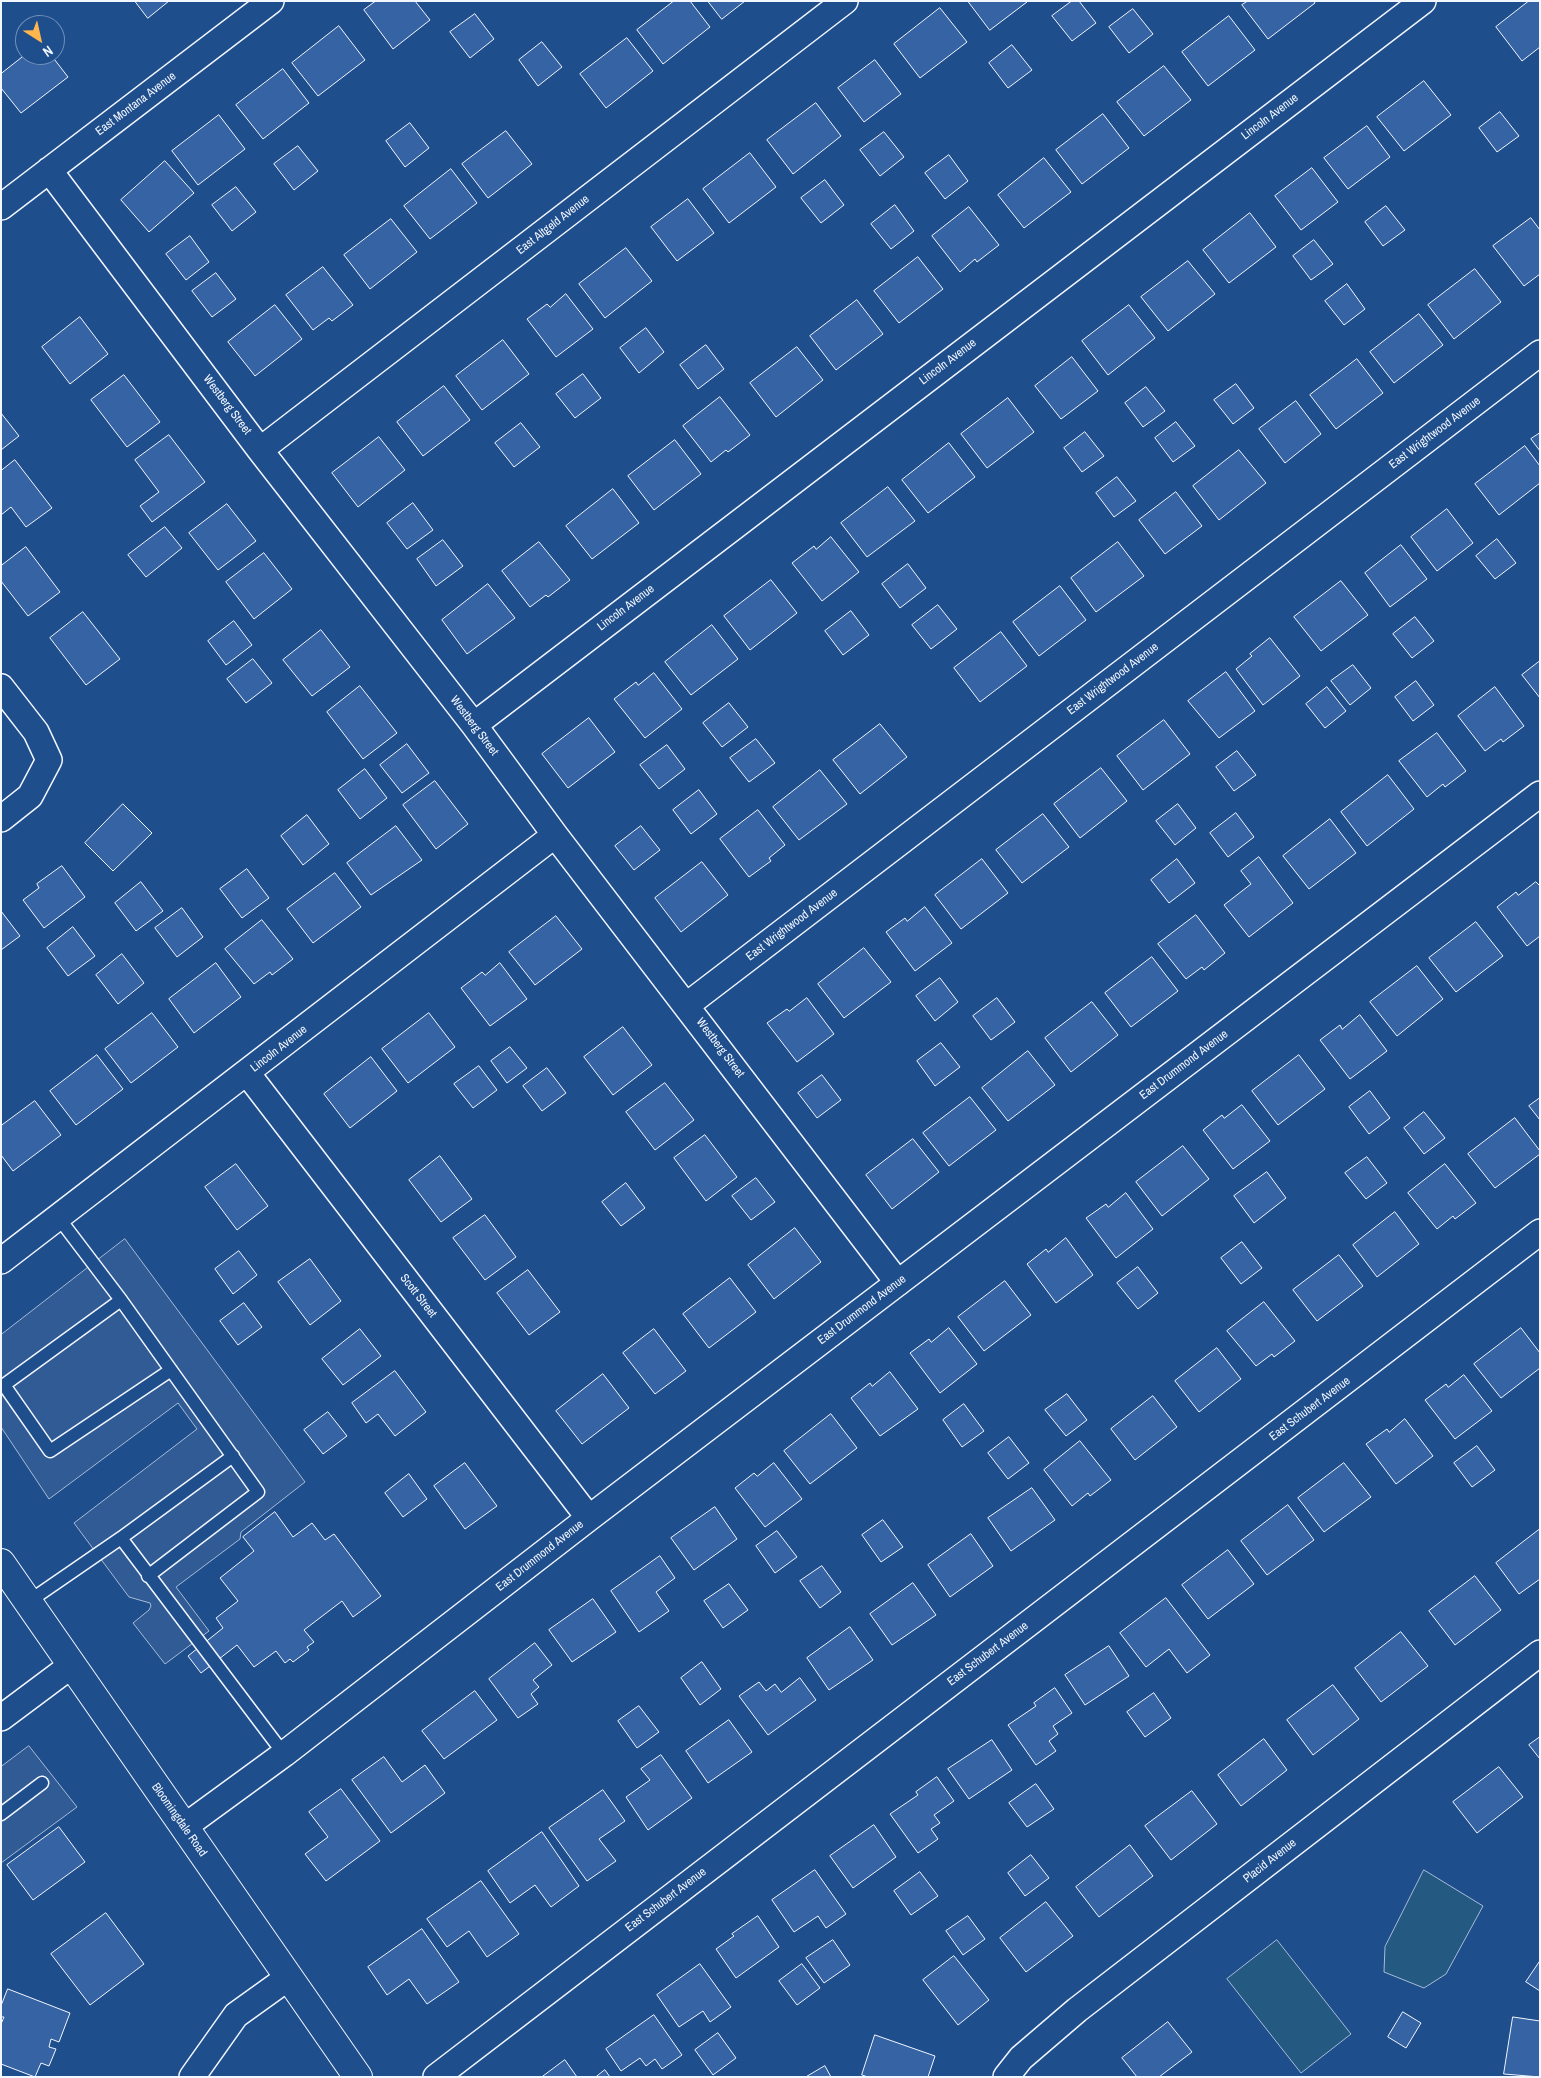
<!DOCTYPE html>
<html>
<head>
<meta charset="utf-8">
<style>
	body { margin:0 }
	#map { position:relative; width:1541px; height:2078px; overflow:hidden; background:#1f4e8c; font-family:"Archivo Narrow",sans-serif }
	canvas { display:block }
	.frame { position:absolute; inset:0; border:2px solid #f2f6ff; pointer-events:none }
	.north { position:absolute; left:15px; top:15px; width:50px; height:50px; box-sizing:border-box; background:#1f4e8c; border:1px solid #7391ba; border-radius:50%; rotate:145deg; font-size:14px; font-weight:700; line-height:20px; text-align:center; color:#f2f6ff }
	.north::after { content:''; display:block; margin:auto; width:18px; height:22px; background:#ffb74d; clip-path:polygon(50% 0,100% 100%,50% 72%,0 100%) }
</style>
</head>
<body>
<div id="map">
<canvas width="1541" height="2078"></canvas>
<div class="frame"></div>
<div class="north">N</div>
</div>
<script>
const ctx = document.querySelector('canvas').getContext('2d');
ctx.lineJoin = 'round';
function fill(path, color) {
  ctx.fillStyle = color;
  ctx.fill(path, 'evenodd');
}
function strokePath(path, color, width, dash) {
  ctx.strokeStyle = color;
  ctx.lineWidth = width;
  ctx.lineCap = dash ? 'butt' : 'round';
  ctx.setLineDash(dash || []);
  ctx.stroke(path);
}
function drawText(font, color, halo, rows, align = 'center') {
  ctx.font = font + ' "Archivo Narrow",sans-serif';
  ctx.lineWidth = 4;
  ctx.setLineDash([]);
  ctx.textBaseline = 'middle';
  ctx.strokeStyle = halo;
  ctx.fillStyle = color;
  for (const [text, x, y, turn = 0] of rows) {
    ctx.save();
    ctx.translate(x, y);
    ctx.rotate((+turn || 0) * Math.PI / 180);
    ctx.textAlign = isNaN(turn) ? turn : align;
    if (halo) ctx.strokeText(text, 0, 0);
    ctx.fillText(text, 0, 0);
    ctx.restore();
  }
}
const green = new Path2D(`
	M1424 1870 1483 1906 1446 1974 1424 1988 1384 1972 1385 1947Z
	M1277 1940 1351 2034 1301 2073 1227 1979Z`);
fill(green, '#245a82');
strokePath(green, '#a8bbd7', 1);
const parking = new Path2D(`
	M125 1239 305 1482 241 1532 240 1539 176 1587 209 1631 165 1664 133 1623 149 1610 151 1606 150 1603 129 1597 74 1523 197 1429 178 1403 49 1499 1 1427V1335Z
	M29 1746 77 1807 1 1863V1767Z`);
fill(parking, '#305b95');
strokePath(parking, '#a8bbd7', 1);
const building = new Path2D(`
	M135 1H169L148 18Z
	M376 1H415L430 20 393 49 364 10Z
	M674 1H690L710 27 663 64 637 30Z
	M708 1H745L722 19Z
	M968 1H1026L1027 2 990 30Z
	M1072 1H1079L1096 23 1072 41 1052 16Z
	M1248 1H1314L1315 3 1268 39 1242 5Z
	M1529 1H1540V47L1522 61 1496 27Z
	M940 8 967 42 920 78 894 44Z
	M1133 9 1153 34 1129 53 1109 27Z
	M475 14 494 39 470 58 450 32Z
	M1229 16 1255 50 1208 86 1182 52Z
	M339 26 365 60 318 96 292 63Z
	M627 38 653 71 606 108 580 74Z
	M542 42 562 67 538 86 519 60Z
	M1012 45 1032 70 1008 88 989 63Z
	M25 55H51L68 77 21 113 1 88V74Z
	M875 60 901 94 864 122 838 88Z
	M1164 66 1191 100 1144 136 1117 102Z
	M283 69 309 103 263 139 236 105Z
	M1424 81 1451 115 1404 151 1377 117Z
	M816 103 841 136 793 174 767 140Z
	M1500 112 1519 136 1497 152 1479 128Z
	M1103 114 1129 148 1082 184 1056 150Z
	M219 115 245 149 198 185 172 151Z
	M410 123 429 148 405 167 386 141Z
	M1367 126 1390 157 1348 189 1324 158Z
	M506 131 532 164 488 198 462 164Z
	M884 132 904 157 880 176 860 150Z
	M298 146 318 171 294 190 274 164Z
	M750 153 776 187 729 223 703 189Z
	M949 155 968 181 945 199 925 173Z
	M1044 158 1071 192 1024 228 998 195Z
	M165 161 194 193 149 232 121 200Z
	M1312 168 1338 202 1301 230 1275 196Z
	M451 169 477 203 430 239 404 206Z
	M825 180 844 205 821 223 801 198Z
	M236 187 256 212 232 231 212 205Z
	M688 199 714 233 677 261 651 227Z
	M895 205 914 231 891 249 871 224Z
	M1386 206 1405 230 1383 246 1365 222Z
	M969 207 999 245 977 262 975 259 960 272 932 236Z
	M1250 213 1276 247 1229 283 1203 250Z
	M1531 218 1540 230V274L1524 286 1493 246Z
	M391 219 417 252 370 289 344 255Z
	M190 236 209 262 186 280 166 254Z
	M1314 240 1333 264 1311 280 1293 256Z
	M626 248 652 281 605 318 579 284Z
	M918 257 943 289 899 323 874 291Z
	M1188 261 1215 294 1168 331 1141 297Z
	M323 267 353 305 332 321 329 318 313 330 286 295Z
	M1475 269 1501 302 1454 339 1428 305Z
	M216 273 236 299 212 317 192 291Z
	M1347 284 1365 309 1344 325 1325 301Z
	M566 294 593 329 556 357 527 319 547 304 550 307Z
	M857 300 883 334 836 370 810 336Z
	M275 305 302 339 255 376 228 342Z
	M1129 305 1155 338 1108 375 1082 341Z
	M1419 314 1443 345 1394 383 1370 352Z
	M80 317 108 354 70 384 42 347Z
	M646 328 664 352 639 373 620 348Z
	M503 340 529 374 482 410 456 376Z
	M706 345 724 369 698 389 680 365Z
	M797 347 823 380 776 417 750 383Z
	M1072 357 1098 391 1061 419 1035 386Z
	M1357 359 1383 393 1336 429 1310 395Z
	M583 374 601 398 575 418 556 394Z
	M124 375 160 422 127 447 91 400Z
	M1236 384 1254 408 1233 424 1214 400Z
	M444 386 470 420 423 456 397 422Z
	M1146 387 1165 411 1143 427 1125 403Z
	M720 397 750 435 728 452 726 450 711 462 683 426Z
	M1008 398 1034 432 987 468 961 434Z
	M1296 401 1321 434 1285 463 1259 429Z
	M1 413 19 436 1 450Z
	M1176 422 1195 446 1173 462 1155 438Z
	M521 423 540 447 514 467 495 443Z
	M1085 432 1104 456 1082 472 1064 448Z
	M1540 433V451L1531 439Z
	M169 435 205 482 152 522 140 506 159 492 135 460Z
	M379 437 405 470 358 507 332 473Z
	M675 440 701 474 654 510 628 476Z
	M949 443 975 477 928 513 902 480Z
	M1525 446 1540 466V483L1499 515 1475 484Z
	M1239 450 1266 483 1219 520 1193 486Z
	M15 460 52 508 26 527 11 507 1 515V471Z
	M1117 477 1136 501 1114 517 1096 493Z
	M888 487 915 521 867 557 841 523Z
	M613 489 639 523 592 559 566 526Z
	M1176 492 1202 526 1165 554 1139 520Z
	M413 503 433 530 407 549 387 523Z
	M227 504 256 541 218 570 189 533Z
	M1447 509 1473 543 1437 571 1411 537Z
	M165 527 182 548 146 577 128 555Z
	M831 537 859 572 822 601 792 563 814 546 816 549Z
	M1497 539 1516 563 1495 579 1476 556Z
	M443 540 463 566 436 586 417 559Z
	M539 542 570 580 548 597 546 595 530 607 502 571Z
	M1118 542 1144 576 1096 612 1071 578Z
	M1401 545 1427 579 1390 607 1365 573Z
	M26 547 60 592 28 616 1 581V566Z
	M264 553 292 589 254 619 226 582Z
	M908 564 926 588 900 608 882 584Z
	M771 580 797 613 750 650 724 616Z
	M1341 581 1368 615 1321 651 1294 617Z
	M488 584 515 618 467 654 442 620Z
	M1060 586 1086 620 1039 656 1013 622Z
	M938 605 957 629 931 649 912 625Z
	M851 611 869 635 843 655 825 631Z
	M83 612 120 659 86 685 50 638Z
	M1415 617 1434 641 1412 658 1393 634Z
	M234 621 252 645 226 665 208 641Z
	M712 625 738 659 691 695 665 662Z
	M321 630 350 667 312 696 283 660Z
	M1001 632 1027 666 980 702 954 668Z
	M1270 638 1300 676 1263 705 1236 669 1252 656 1250 654Z
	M253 659 272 683 246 703 227 679Z
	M1540 661V698L1522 675Z
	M1353 665 1371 688 1350 705 1331 681Z
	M1226 672 1255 711 1219 738 1188 701Z
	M654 673 682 709 645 738 614 699 636 682 638 685Z
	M1416 681 1434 705 1413 721 1395 697Z
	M360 686 397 733 363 759 327 712Z
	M1327 687 1346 711 1325 728 1306 704Z
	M1495 687 1524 726 1503 742 1501 739 1485 751 1458 716Z
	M729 703 748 727 722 747 703 723Z
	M589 718 615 752 568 788 542 754Z
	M1164 720 1190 754 1143 790 1117 756Z
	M880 724 907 757 860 794 833 760Z
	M1437 733 1466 771 1445 787 1443 784 1427 797 1399 761Z
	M756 739 775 763 749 782 730 758Z
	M407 744 429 773 402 793 380 765Z
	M667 745 685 769 659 789 640 765Z
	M1237 751 1256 775 1234 791 1216 767Z
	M1101 768 1127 801 1080 838 1054 804Z
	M365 769 387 798 360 819 338 790Z
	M820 770 847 804 799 840 773 807Z
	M1388 775 1414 809 1367 846 1341 812Z
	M435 781 468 824 436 849 403 805Z
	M699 790 717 814 691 834 673 810Z
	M123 804 152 833 113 871 85 843Z
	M1178 804 1196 828 1175 845 1156 821Z
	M758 810 785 845 769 858 771 861 749 877 720 839Z
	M1236 813 1254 837 1228 857 1210 833Z
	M1043 814 1069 847 1022 883 996 850Z
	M307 815 329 844 303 865 281 836Z
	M1330 819 1356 853 1309 889 1283 856Z
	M396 826 422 860 371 895 347 863Z
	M641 826 660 850 634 870 615 846Z
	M1259 857 1293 903 1249 937 1224 905 1251 884 1241 871Z
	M982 859 1008 893 961 929 935 895Z
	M1177 859 1195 883 1169 903 1151 880Z
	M702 862 728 895 681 932 655 898Z
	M62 866 85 897 44 928 23 900 39 888 37 884Z
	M247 869 269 898 242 918 220 889Z
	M335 873 361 907 313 943 287 909Z
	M141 882 163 911 136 931 115 903Z
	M1536 882 1540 886V936L1527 946 1497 907 1516 892 1518 895Z
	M925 907 952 943 915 971 886 932 905 918 907 921Z
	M182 908 203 937 177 957 155 928Z
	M1 911 20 936 1 950Z
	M1196 915 1225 953 1204 970 1202 967 1186 979 1158 944Z
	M556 916 582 949 535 985 509 952Z
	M262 920 293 959 272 975 270 972 254 984 225 949Z
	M1476 922 1503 956 1456 992 1429 958Z
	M73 927 95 956 68 976 47 948Z
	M864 948 891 982 844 1018 818 984Z
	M122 954 144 983 118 1004 96 975Z
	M1152 957 1178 991 1131 1027 1105 993Z
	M216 963 241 997 194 1033 169 999Z
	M500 963 527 999 490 1026 461 988 482 972 485 975Z
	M1417 966 1443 999 1397 1036 1370 1002Z
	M940 978 958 1002 935 1021 916 996Z
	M807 998 834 1034 797 1062 767 1023 787 1009 789 1011Z
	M997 998 1015 1022 991 1040 973 1016Z
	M1092 1002 1118 1035 1071 1072 1045 1038Z
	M152 1013 178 1047 131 1083 105 1049Z
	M429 1013 455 1047 408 1083 382 1049Z
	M1360 1015 1387 1051 1350 1079 1320 1040 1340 1025 1342 1029Z
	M623 1027 652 1065 613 1095 584 1057Z
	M941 1043 960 1067 935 1086 917 1061Z
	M510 1047 527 1068 507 1083 491 1061Z
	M1028 1051 1055 1085 1008 1121 982 1088Z
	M97 1055 123 1089 76 1125 50 1091Z
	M1299 1055 1325 1089 1278 1125 1252 1091Z
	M371 1057 397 1091 350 1128 324 1094Z
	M479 1066 497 1090 473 1108 454 1084Z
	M547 1068 566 1093 542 1111 523 1086Z
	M822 1075 841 1100 817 1118 798 1093Z
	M665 1083 694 1120 655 1150 626 1112Z
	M1370 1091 1390 1118 1369 1134 1349 1107Z
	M970 1097 996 1130 949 1166 923 1133Z
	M1540 1098V1120L1529 1106Z
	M35 1101 61 1135 13 1171 1 1155V1126Z
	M1242 1105 1270 1141 1233 1169 1203 1130 1222 1115 1224 1118Z
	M1424 1112 1445 1138 1424 1154 1404 1128Z
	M1515 1118 1540 1151V1154L1495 1188 1468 1154Z
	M705 1135 737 1177 706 1201 674 1158Z
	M913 1139 939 1172 892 1209 866 1175Z
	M1183 1146 1209 1179 1162 1216 1136 1182Z
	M440 1156 472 1199 441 1222 409 1180Z
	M1367 1157 1387 1183 1366 1199 1345 1173Z
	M236 1164 268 1206 237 1230 205 1187Z
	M1445 1164 1476 1203 1455 1219 1453 1216 1437 1229 1408 1193Z
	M1267 1172 1286 1198 1254 1223 1234 1196Z
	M756 1178 775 1202 751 1220 732 1196Z
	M626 1183 645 1208 621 1226 602 1202Z
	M1126 1193 1153 1229 1116 1258 1086 1218 1106 1204 1108 1207Z
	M1395 1212 1419 1244 1377 1277 1353 1245Z
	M485 1215 516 1257 485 1280 453 1238Z
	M795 1228 821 1262 774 1299 748 1265Z
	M1066 1238 1093 1275 1056 1303 1027 1264 1046 1249 1048 1252Z
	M1242 1242 1262 1268 1241 1284 1221 1258Z
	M239 1251 257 1275 233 1294 215 1269Z
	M1339 1255 1363 1286 1317 1321 1293 1290Z
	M310 1259 341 1301 310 1325 278 1282Z
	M1138 1267 1158 1293 1138 1309 1117 1283Z
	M528 1270 560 1312 529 1335 497 1293Z
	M730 1278 756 1312 709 1348 683 1314Z
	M1005 1281 1031 1315 984 1351 958 1317Z
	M1264 1302 1295 1341 1274 1357 1272 1354 1256 1366 1227 1331Z
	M244 1303 262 1327 238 1345 220 1321Z
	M949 1328 977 1364 940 1393 910 1353 929 1339 931 1342Z
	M1521 1328 1540 1353V1368L1501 1398 1474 1364Z
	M360 1329 381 1356 343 1385 322 1359Z
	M654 1329 686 1371 655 1394 623 1353Z
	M1217 1348 1241 1379 1199 1412 1175 1381Z
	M395 1371 426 1412 395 1436 378 1414 366 1423 352 1403Z
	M890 1372 918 1409 880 1436 851 1398 870 1383 872 1386Z
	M603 1374 629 1408 582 1444 556 1411Z
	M1464 1375 1492 1411 1455 1439 1425 1400 1446 1384 1448 1387Z
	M1067 1394 1087 1420 1066 1436 1045 1410Z
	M1153 1396 1177 1427 1135 1460 1111 1429Z
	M964 1404 984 1431 962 1447 943 1420Z
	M328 1412 347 1436 323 1454 304 1430Z
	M831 1414 857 1448 810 1484 784 1451Z
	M1405 1419 1433 1456 1396 1484 1366 1444 1387 1429 1389 1432Z
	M1009 1437 1029 1463 1008 1479 988 1453Z
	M1080 1441 1111 1480 1090 1496 1088 1493 1072 1506 1044 1470Z
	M1477 1446 1495 1470 1472 1487 1454 1463Z
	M465 1463 497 1506 465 1529 434 1486Z
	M774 1463 802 1499 765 1527 735 1488 754 1473 757 1476Z
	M1344 1463 1371 1497 1324 1532 1298 1498Z
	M409 1474 427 1499 403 1517 385 1493Z
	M1032 1488 1055 1520 1011 1551 988 1518Z
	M1288 1505 1314 1540 1267 1575 1241 1541Z
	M715 1507 737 1539 694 1570 671 1538Z
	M275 1512 293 1537 312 1523 325 1540 334 1534 381 1596 353 1617 342 1601 304 1630 314 1642 307 1647 309 1650 293 1662 290 1659 285 1663 276 1651 254 1667 237 1645 201 1673 188 1656 223 1628 216 1618 238 1601 220 1578 254 1551 243 1537Z
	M883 1520 903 1547 881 1562 862 1535Z
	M1540 1529V1579L1519 1594 1496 1563Z
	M777 1531 797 1557 775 1573 756 1546Z
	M971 1534 993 1566 950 1597 928 1565Z
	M1228 1550 1254 1584 1208 1619 1182 1585Z
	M660 1556 675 1578 656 1592 669 1611 639 1632 611 1591Z
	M822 1566 841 1592 820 1608 800 1581Z
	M1475 1576 1501 1610 1455 1645 1429 1611Z
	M913 1583 936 1615 892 1645 870 1614Z
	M729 1584 748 1610 723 1628 704 1601Z
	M1166 1598 1210 1655 1187 1673 1169 1649 1146 1667 1120 1633Z
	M593 1599 616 1632 572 1662 549 1630Z
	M850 1627 873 1660 829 1690 807 1658Z
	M1401 1632 1428 1666 1381 1702 1355 1668Z
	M535 1643 552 1665 533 1680 539 1687 531 1694 538 1704 518 1718 489 1679Z
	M1109 1646 1129 1676 1085 1705 1065 1675Z
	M702 1662 721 1689 700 1705 681 1678Z
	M800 1678 816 1700 768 1735 739 1696 759 1682 766 1691 775 1684 781 1692Z
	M1333 1685 1359 1719 1313 1755 1287 1720Z
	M1055 1688 1072 1713 1053 1726 1058 1734 1049 1741 1056 1751 1036 1765 1008 1725 1036 1706 1034 1703Z
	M475 1691 497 1720 444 1759 422 1731Z
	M1154 1693 1171 1718 1145 1737 1127 1712Z
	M639 1706 659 1732 637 1748 618 1721Z
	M729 1720 752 1752 708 1783 686 1751Z
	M1540 1737V1759L1529 1745Z
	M1264 1739 1287 1770 1241 1806 1218 1775Z
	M992 1740 1012 1770 969 1799 948 1769Z
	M661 1755 692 1798 648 1830 626 1797 650 1780 641 1769Z
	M384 1757 402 1782 425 1765 445 1793 391 1833 352 1780Z
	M1499 1767 1523 1797 1477 1833 1453 1802Z
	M937 1777 954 1801 934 1815 940 1823 931 1829 938 1839 918 1853 890 1814 918 1795 916 1792Z
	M1036 1784 1054 1809 1027 1827 1009 1803Z
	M341 1789 380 1841 326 1881 305 1854 328 1837 309 1812Z
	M603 1790 625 1821 599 1839 616 1861 587 1881 549 1828Z
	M1192 1791 1217 1824 1171 1860 1145 1826Z
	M874 1825 896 1857 853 1888 830 1856Z
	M59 1827 85 1862 33 1900 7 1865Z
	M542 1832 579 1886 551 1907 535 1885 510 1903 488 1871Z
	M1130 1845 1153 1876 1099 1917 1076 1887Z
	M1031 1855 1049 1878 1025 1896 1008 1873Z
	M815 1870 846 1914 826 1928 818 1916 794 1932 772 1900Z
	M920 1872 938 1896 911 1915 894 1891Z
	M481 1881 519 1934 487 1957 469 1931 447 1947 427 1919Z
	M1046 1902 1073 1936 1026 1972 1000 1938Z
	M106 1913 144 1964 90 2005 51 1954Z
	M758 1916 779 1947 736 1978 716 1949 734 1936 732 1934Z
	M968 1916 985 1939 963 1955 946 1931Z
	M422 1929 459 1982 427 2004 409 1979 387 1995 368 1967Z
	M833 1940 850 1965 824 1983 806 1958Z
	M954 1956 989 2000 958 2025 923 1980Z
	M1540 1961V1991L1526 1982Z
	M700 1964 731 2007 710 2022 703 2011 679 2027 657 1995Z
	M802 1964 820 1988 797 2005 779 1981Z
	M8 1989 70 2013 59 2042 51 2039 49 2047 56 2049 49 2066 41 2063 35 2077 1 2064V2024L4 2017H1V2006Z
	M1403 2012 1421 2023 1406 2048 1388 2037Z
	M654 2015 682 2055 662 2069 655 2059 646 2066 640 2058 621 2071 606 2049Z
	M1513 2017 1540 2021V2077L1504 2074Z
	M1168 2022 1192 2052 1159 2077H1137L1122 2058Z
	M718 2033 736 2058 713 2075 695 2050Z
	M875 2035 935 2056 928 2077H868L862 2075Z
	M565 2060 577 2077H542Z
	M825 2066 831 2077H806Z
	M605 2070 610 2077H596Z`);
fill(building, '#3563a3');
strokePath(building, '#f2f6ff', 1);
const lane = new Path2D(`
	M58 1217 121 1300 258 1492 148 1576
	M121 1300 4 1385 50 1451 171 1370
	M121 1538 233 1456
	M28 1602 121 1538 284 1754
	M1 1814 42 1783`);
const street = new Path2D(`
	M49 170 260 450 474 725 555 835 898 1283
	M1 207 271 1
	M260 450 845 1
	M1 687 36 732 49 760 30 796 1 819
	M474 725 1423 1
	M687 1005 1540 353
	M247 1073 589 1518
	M1 1261 555 835
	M1 1718 72 1665
	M184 1827 284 1754 589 1518 1540 794
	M192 2077 236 2015 289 1977
	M436 2077 1540 1232
	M1006 2077 1021 2058 1077 2010 1540 1653`);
const secondary = new Path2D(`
	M1 1563 358 2077`);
strokePath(lane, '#f2f6ff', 15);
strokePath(street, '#f2f6ff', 28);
strokePath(secondary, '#f2f6ff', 30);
strokePath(lane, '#1f4e8c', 12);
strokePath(street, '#1f4e8c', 25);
strokePath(secondary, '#1f4e8c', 28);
drawText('12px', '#f2f6ff', '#1f4e8c', [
	["East Montana Avenue",136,104,-37],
	["Lincoln Avenue",1270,117,-37],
	["East Altgeld Avenue",553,225,-38],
	["Lincoln Avenue",948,362,-37],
	["Westberg Street",227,405,53],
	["East Wrightwood Avenue",1435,433,-37],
	["Lincoln Avenue",626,608,-37],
	["East Wrightwood Avenue",1113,679,-37],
	["Westberg Street",474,726,53],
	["East Wrightwood Avenue",792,925,-37],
	["Westberg Street",720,1048,53],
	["Lincoln Avenue",279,1049,-38],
	["East Drummond Avenue",1184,1065,-37],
	["Scott Street",418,1296,52],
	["East Drummond Avenue",862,1310,-37],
	["East Schubert Avenue",1310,1409,-37],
	["East Drummond Avenue",540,1556,-38],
	["East Schubert Avenue",988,1654,-37],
	["Bloomingdale Road",179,1820,55],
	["Placid Avenue",1270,1861,-38],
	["East Schubert Avenue",666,1900,-37]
]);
</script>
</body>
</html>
